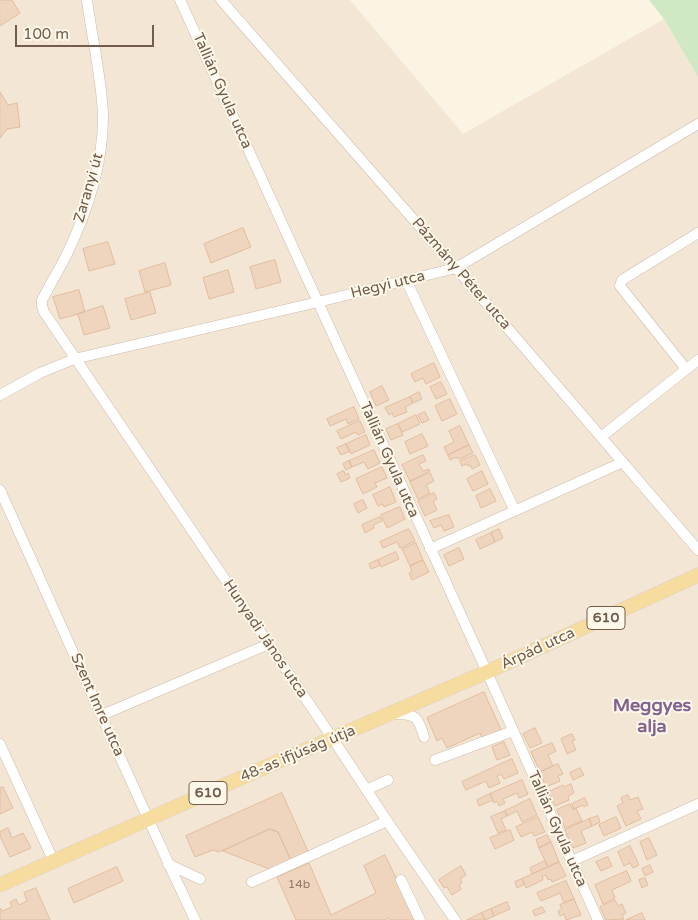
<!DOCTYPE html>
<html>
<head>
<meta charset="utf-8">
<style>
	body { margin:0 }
	#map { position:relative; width:698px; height:920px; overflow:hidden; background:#fbf4e5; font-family:"Varela Round",sans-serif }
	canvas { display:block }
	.scale { position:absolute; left:15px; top:25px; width:139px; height:22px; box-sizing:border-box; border:2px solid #735c4b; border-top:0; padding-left:6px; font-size:15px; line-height:18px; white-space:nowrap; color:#735c4b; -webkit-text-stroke:4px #fef8eb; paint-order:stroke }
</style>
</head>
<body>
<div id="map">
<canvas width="698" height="920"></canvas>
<div class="scale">100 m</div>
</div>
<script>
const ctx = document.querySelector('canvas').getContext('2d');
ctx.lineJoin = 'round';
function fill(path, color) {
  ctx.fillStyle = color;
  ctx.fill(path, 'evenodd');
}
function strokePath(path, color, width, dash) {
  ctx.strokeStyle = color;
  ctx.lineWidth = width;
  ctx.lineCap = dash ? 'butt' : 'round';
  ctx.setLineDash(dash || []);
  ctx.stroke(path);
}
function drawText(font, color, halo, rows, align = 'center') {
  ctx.font = font + ' "Varela Round",sans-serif';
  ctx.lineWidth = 4;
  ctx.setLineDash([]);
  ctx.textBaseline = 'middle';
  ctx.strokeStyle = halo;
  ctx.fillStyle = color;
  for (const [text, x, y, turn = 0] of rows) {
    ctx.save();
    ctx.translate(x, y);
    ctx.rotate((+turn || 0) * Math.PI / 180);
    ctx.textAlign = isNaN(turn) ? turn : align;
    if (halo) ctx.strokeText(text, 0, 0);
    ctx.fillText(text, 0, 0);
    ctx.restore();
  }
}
fill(new Path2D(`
	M0 0H350L463 134 664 19 698 77V920H0Z`), '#f3e6d4');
fill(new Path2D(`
	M649 0H698V77L664 19Z`), '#d1e8c4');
const building = new Path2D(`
	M0 0H12L20 13 0 26Z
	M0 92 8 105 17 103 20 127 7 129 0 138Z
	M243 228 251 247 211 263 204 244Z
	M108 242 115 264 89 271 83 249Z
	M275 260 281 282 256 289 250 267Z
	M165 263 171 285 145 292 139 271Z
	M228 270 234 292 209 299 203 278Z
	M79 290 85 312 60 319 53 297Z
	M150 292 156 313 131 320 125 299Z
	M103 306 110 328 84 335 78 314Z
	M434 363 440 377 426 384 423 378 415 382 411 374Z
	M441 382 447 394 436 399 430 387Z
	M382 386 389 400 376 406 370 392Z
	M419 392 422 399 413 403 410 397Z
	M410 397 413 403 405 407 407 412 394 417 392 413 389 415 385 408Z
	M450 399 457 414 442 421 435 406Z
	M354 407 359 419 348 424 346 419 330 426 327 419Z
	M425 412 429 420 422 423 418 415Z
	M416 415 420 424 402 432 398 424Z
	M360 421 365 432 358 435 356 432 341 439 337 431Z
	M398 424 403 435 391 440 386 429Z
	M460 426 469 445 448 455 444 447 454 442 449 431Z
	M422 434 428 446 410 454 405 442Z
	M366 435 370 445 351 454 346 444Z
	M346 444 350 451 341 455 337 448Z
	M469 445 473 453 462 458 458 459 457 457 450 460 448 455Z
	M374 450 380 463 368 469 364 462 352 467 349 461Z
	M423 455 426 461 419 464 423 471 429 469 430 471 410 481 402 465Z
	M475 455 480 465 472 469 470 465 468 466 467 464 462 466 460 461Z
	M349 461 352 467 346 470 343 464Z
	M382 467 387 478 375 483 377 487 363 494 356 479Z
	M344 471 345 475 348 473 350 478 341 482 337 474Z
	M482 471 488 484 473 491 467 479Z
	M430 473 434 481 426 485 430 493 418 499 410 482Z
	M390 487 396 502 384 507 383 504 378 506 373 495Z
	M490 489 496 501 481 508 476 496Z
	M434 493 437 499 433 501 437 510 425 516 418 501Z
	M363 500 367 508 358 513 354 504Z
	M400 507 405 519 387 528 381 515Z
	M449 515 454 527 444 531 441 525 434 528 430 521Z
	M380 517 382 521 373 525 374 528 365 533 362 525Z
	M409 529 415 541 400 548 397 542 383 548 380 542Z
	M499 529 503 538 495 542 491 533Z
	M491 533 495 542 480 549 476 540Z
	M416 543 423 560 410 566 402 549Z
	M459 548 464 559 449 566 444 555Z
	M396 552 399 559 381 567 378 560Z
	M378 560 380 565 371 569 369 564Z
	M423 560 429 572 412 580 409 573 412 572 410 566Z
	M484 692 502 732 483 740 480 733 447 748 442 738 437 741 427 718Z
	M535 728 542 743 530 748 523 734Z
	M572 734 575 740 572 741 576 750 567 754 561 739Z
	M504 742 510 755 497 760 492 747Z
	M552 743 556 751 548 755 553 766 540 772 531 752Z
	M512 759 518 773 504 779 501 774 497 776 500 783 489 788 486 781 466 790 462 782Z
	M558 764 563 774 558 776 560 781 546 787 540 772Z
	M580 768 584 775 573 780 570 773Z
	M522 780 528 794 519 798 517 793 503 799 505 803 499 806 497 801 494 803 490 794Z
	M571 784 574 793 568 796 569 800 555 806 548 792 563 785 564 787Z
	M3 787 13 808 0 814V788Z
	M282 793 310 856 292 863 278 832 270 829 219 852 213 850 195 857 186 836Z
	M490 794 493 800 479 806 477 800Z
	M628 795 630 800 638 797 643 809 637 811 641 819 626 826 617 806 623 803 621 798Z
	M585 798 588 805 584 807 583 805 574 809 572 804Z
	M530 799 537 815 522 822 517 811 507 816 505 811Z
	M570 804 573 810 576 808 582 821 565 828 557 810Z
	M505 811 507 816 501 819 506 830 498 833 491 817Z
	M598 816 600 822 592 826 589 819Z
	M538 817 545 832 534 836 532 832 521 837 516 827Z
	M616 817 621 828 604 836 599 825Z
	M589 819 592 826 581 831 586 843 573 848 565 830Z
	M8 828 12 838 23 833 31 848 10 857 0 836V832Z
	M270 829 278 832 291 861 272 870 223 851Z
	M510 830 514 840 495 849 490 838Z
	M547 835 551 842 539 848 536 840Z
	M649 838 657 855 647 860 640 842Z
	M551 842 559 862 548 867 539 848Z
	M630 846 639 865 633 868 630 863 624 866 618 852Z
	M385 855 416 920H390L389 918 384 920H296L277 877 309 863 331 915 376 893 364 866Z
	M608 857 612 866 601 871 596 862Z
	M545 861 548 867 532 874 530 868Z
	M559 862 566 876 552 882 551 879 548 880 546 875 542 877 543 880 526 888 522 879Z
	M650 865 653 872 645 876 642 869Z
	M461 866 466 875 460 879 462 883 459 885 461 889 452 895 447 887 444 888 439 880Z
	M117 867 123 881 74 903 68 889Z
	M627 871 631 881 612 890 615 898 603 904 595 885Z
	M645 878 648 885 642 888 639 880Z
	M522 879 525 884 517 888 515 882Z
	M566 881 574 899 564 903 560 893 541 901 537 893Z
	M36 888 50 920H0V908L2 911 12 907 10 902 16 899 19 905 27 901 24 893Z
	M574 899 581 915 566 920 564 914 560 916 558 911 562 909 560 905Z
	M615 900 618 906 622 904 626 913 622 915 624 919 606 920 600 907Z
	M507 902 510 909 494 916 491 909Z
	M542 907 545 912 535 916 533 911Z
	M491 909 494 916 485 920 482 913Z
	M482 913 485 920H467Z
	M642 913 645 920H626Z`);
fill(building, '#f0d5be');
strokePath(building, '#e2bd9f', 1);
const minor = new Path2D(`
	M87 0C92 39 102 78 103 117 103 165 87 213 66 256 58 271 50 285 42 300V306L44 312 333 739 387 821 455 920
	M180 0 487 672 598 920
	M221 0 456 268 698 550
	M406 280 515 511
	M686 369 620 286 622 280 698 233
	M0 395 40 373 74 359 318 302 456 268 698 124
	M601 437 698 360
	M0 490C65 633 128 778 195 920
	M430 549 623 462
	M394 714C416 713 419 718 424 737
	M102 715 269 644
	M0 744 54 862
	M435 760 513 731
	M366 790 388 780
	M572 861 698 804
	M168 864 200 879
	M401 880 420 920
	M252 882 387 821`);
const major = new Path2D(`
	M0 885 270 765 487 672 698 575`);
strokePath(minor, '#cdbcac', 11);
strokePath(major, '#d8d1cd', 15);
strokePath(minor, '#fff', 10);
strokePath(major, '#f7dca0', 14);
drawText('12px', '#927a68', null, [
	["14b",299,885]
]);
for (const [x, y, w] of [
	[606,618,38],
	[208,793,38]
]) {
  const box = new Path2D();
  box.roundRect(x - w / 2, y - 11.5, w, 23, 4);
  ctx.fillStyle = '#fef8eb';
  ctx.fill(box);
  strokePath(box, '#735c4b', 1);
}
drawText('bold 14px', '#735c4b', null, [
	["610",606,618],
	["610",208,793]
]);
drawText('15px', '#735c4b', '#fef8eb', [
	["Tallián Gyula utca",222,91,66],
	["Zaranyi út",89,188,-74],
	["Pázmány Péter utca",461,274,49],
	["Hegyi utca",388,285,-14],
	["Tallián Gyula utca",389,460,66],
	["Hunyadi János utca",265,639,56],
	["Árpád utca",538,649,-25],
	["Szent Imre utca",97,705,66],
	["48-as ifjúság útja",298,754,-23],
	["Tallián Gyula utca",557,829,66]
]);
drawText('bold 18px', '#83638f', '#fef8eb', [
	["Meggyes",652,706],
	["alja",652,727]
]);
</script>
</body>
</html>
